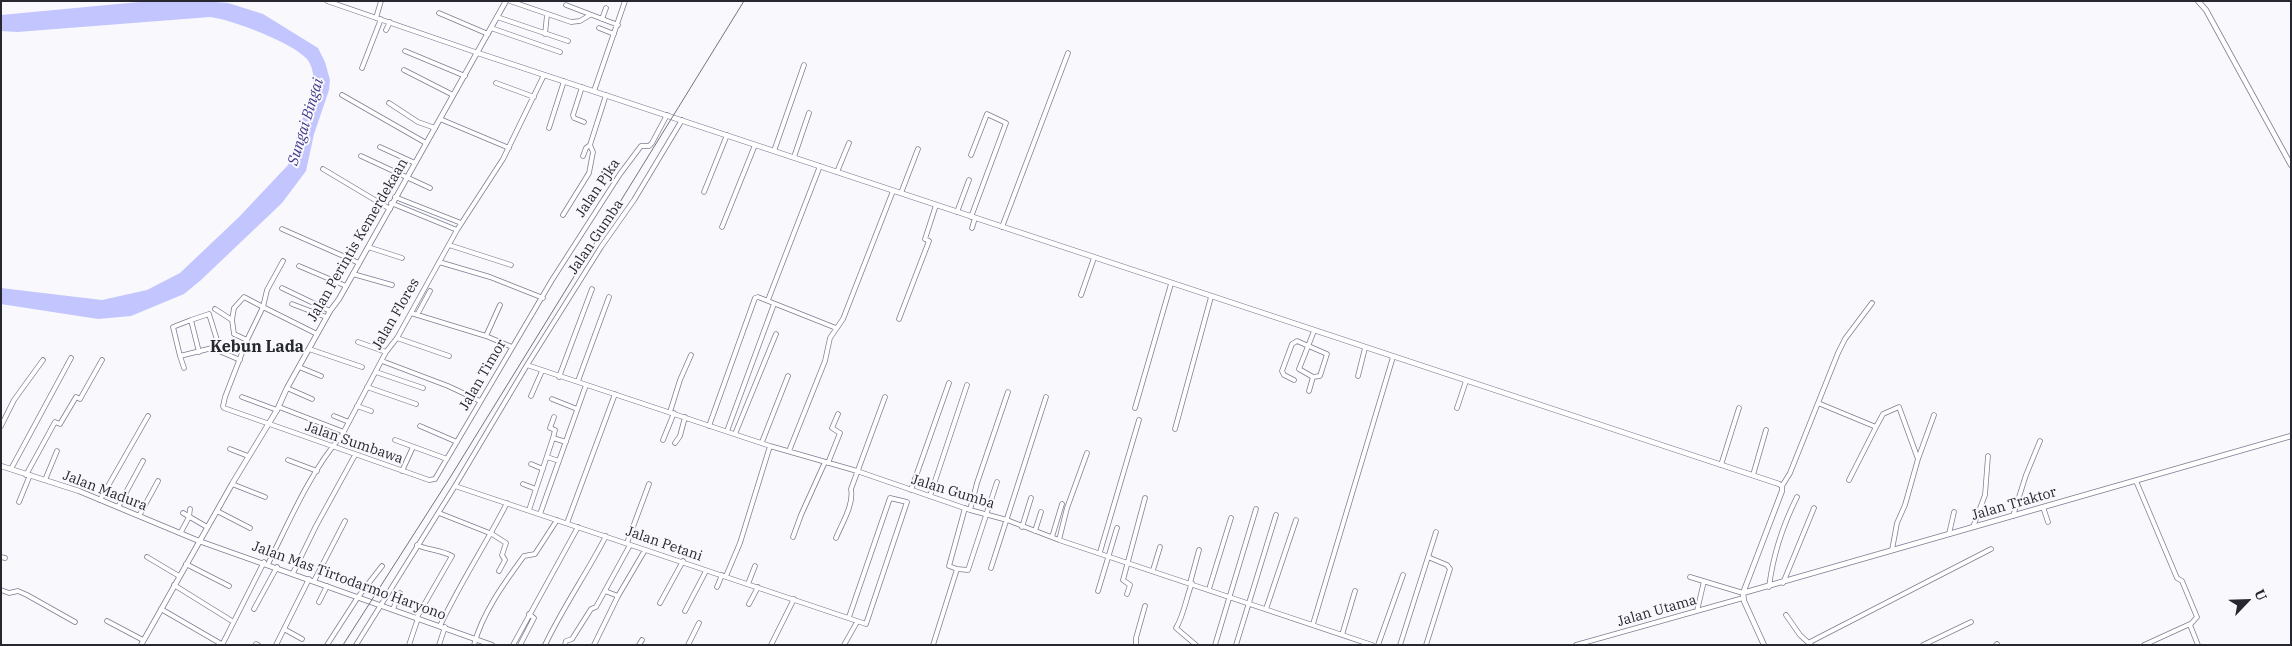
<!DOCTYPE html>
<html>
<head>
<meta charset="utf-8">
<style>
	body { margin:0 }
	#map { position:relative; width:2292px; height:646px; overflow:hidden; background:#f8f8fd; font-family:"IBM Plex Serif",serif }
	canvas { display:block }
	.frame { position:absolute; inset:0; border:2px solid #272730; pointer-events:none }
	.north { position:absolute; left:2222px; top:576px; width:50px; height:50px; -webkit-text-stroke:4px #f8f8fd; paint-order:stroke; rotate:66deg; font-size:14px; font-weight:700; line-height:20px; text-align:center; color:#272730 }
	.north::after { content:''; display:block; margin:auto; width:18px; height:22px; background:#272730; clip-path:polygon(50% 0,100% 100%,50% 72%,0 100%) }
</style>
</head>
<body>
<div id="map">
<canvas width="2292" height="646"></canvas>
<div class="frame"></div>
<div class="north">U</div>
</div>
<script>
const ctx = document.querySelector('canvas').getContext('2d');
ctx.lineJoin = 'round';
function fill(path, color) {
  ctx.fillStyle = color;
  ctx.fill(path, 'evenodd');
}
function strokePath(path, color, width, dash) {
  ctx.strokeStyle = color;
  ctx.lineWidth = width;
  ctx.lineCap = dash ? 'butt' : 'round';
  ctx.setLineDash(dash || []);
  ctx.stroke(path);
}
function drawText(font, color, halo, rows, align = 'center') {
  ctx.font = font + ' "IBM Plex Serif",serif';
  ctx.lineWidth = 4;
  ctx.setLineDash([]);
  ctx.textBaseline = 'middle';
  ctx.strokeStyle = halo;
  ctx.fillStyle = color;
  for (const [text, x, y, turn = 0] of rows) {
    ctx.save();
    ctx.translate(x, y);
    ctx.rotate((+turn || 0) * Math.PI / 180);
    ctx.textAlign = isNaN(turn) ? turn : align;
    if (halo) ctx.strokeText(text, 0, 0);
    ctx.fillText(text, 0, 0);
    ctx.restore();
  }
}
fill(new Path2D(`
	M204 1 228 3 263 14 318 48 325 62 330 80 329 90 314 134 306 171 282 203 201 280 184 294 131 316 98 319 1 304V288L102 300 147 290 180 273 239 217 288 165 313 85C314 76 313 67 307 59 293 43 231 19 210 17L17 32 1 31V15L139 2Z`), '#c3c5fe');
const minor = new Path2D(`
	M327 1 478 53
	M510 1 571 22 580 21 590 15
	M566 5 618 25
	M439 13 488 34
	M497 17 568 41
	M376 18 381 1
	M602 19 606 8
	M491 28 560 52
	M599 28 614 34
	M386 30 390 22
	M545 34 547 15
	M405 51 465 76
	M362 68 381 19
	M404 70 453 95
	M496 83 534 97
	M582 87 573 115 574 118 584 122
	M594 91 625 1
	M342 95 426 143
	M389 103 418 122 435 128
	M440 119 509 148
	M549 128 564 81
	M380 147 415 163
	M774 151 804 65
	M361 156 430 188
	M583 156 586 148 590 145
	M794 157 809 113
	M323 169 390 209
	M837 172 849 143
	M704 192 727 135
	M901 193 918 149
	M395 197 461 223
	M391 203 457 230
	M957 212 969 180
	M563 215 589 173 593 152 590 145 606 95
	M971 217 1006 123 987 114 971 155
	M722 227 755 145
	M1002 227 1068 53
	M972 228 975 218
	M282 229 359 263
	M449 245 511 265
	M368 247 402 258
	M439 262 490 277 543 298
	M299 266 346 286
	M353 274 392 285
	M282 288 330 311
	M1081 295 1094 258
	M768 300 820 166
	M292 304 326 317
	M215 309 232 320 234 308 244 297 263 307 267 290 283 261
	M411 313 486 336 512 347
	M417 315 430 291
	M899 319 929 241 925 239 936 205
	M191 320 209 314 217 340 212 348
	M232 320 234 334 247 340
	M317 334 263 307 247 340 225 397 223 406 224 408 429 480 435 479 552 280 620 174 641 146H649L652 143 667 115
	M486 336 500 305
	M397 338 449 356
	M358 342 386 352
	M309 349 362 367
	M180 356 173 327 191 320 199 352
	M382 361 448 386 480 401
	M527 365 770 446 857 471 970 510 1007 520 1059 540 1372 645
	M299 367 321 376
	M184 368 180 356 212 348 240 360
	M376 372 423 388
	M1358 376 1365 348
	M559 377 592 289
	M1294 380 1284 375 1282 371 1292 344 1297 341 1327 354 1320 376 1313 377
	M578 381 609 297
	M367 387 416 404
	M287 388 312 399
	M1309 391 1313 377 1299 369 1314 331
	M531 396 542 371
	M242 397 277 410
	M552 399 577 409
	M1818 403 1876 427 1883 414 1899 407 1918 459
	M357 406 371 411
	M279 407 344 432
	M1135 408 1171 284
	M1457 408 1466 381
	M670 412 680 380 691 355
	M334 416 349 422
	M1 426 14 400 43 360
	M420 426 457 442
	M709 426 755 298 758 297 836 328
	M1175 429 1211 297
	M727 431 774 304
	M735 434 776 334
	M553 438 555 430 550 428 554 417
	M395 440 447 459
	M663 440 674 413
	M762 442 788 376
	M675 443 680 436 685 417
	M230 449 248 456
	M789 451 825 361 830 338 843 319 893 191
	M547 457 559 461
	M288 460 317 471
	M828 463 840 433 832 428 838 414
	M531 464 543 469
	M1721 465 1739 408
	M11 469 71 358
	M402 471 413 447
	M26 475 55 422 60 424 76 397 80 399 102 360
	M1753 475 1766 430
	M45 480 57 451
	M1849 480 1876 427
	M2136 481 2177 578 2182 581 2197 617 2190 625 2198 645
	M232 484 265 497
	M523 484 536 489
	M455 486 866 624 907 502 890 498 849 617
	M1782 486 1790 473 1838 353 1845 339 1872 303
	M911 490 949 383
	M930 496 967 385
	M100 500 148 416
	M19 502 30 475
	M118 507 143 461
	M2043 507 2048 522
	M529 510 553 438 566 442
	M970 510 977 483 1008 392
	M217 511 250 528
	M183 513 207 527
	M439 513 492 534 506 543 502 555 505 560 499 571
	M540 514 586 385
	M139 516 158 481
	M2013 516 2026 475 2040 441
	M567 523 615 394
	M1022 527 1031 498
	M1973 527 1985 495 1988 456
	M1035 531 1041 512
	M181 532 189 517 190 509
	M1949 534 1954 512
	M793 537 801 515 825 462
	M1052 537 1062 504
	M836 538C842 523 854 505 851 489L885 397
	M1059 540 1067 508 1087 453
	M627 543 649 484
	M417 545C428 550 441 550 452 556L417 617
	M1892 550 1897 523 1905 505 1918 459 1934 415
	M1100 552 1139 420
	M1 557 5 558
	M147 557 179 576
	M186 564 229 586
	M268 564C290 520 310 472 342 435L386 352 397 338 457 230 503 159 544 75
	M991 568 1046 397
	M957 569 949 566 965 508
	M1153 570 1160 547
	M293 573 316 526 355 455
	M726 576 740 543 770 446
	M1690 577 1743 593
	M314 581 345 521
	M1190 583 1199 550
	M1192 583C1186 598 1184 615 1176 628L1196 645
	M1783 583 1814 508
	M748 584 755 566
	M174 585 232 621
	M717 587 722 575
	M1769 587C1773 555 1783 525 1797 497
	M1209 589 1231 518
	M1 590 9 593 18 591 27 595 75 622
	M605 591 618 596
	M1098 591 1117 528
	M1127 594 1130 585 1123 580 1145 498
	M319 602 327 586
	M660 603 683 561
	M749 604 758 587
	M161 609 223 645
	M254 609 277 567
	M393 609 400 593
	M1266 609 1296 520
	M685 611 706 571
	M1697 611 1704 581
	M1786 615 1800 635 1811 645
	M107 621 143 640
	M1313 624 1393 357
	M440 626C460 583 486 544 507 503
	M284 629 302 639
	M1342 635 1355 591
	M1810 642 1991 549
	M256 644 258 645
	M222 645 264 562
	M276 645 309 579
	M327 645 358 597 382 566
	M356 645 455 486 527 365 601 247 634 200 682 120
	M409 645 418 618
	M439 645 445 627
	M474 645C482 613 505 582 524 556L535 554 557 520
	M513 645 578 527
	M520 645 534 618 529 614
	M545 645C563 607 587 573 606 536
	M565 645 566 641 572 639 591 609 596 607 630 545
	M594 645 618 596 645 550
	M639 645 642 640
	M688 645 699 623
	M771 645 794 599
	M844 645 857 622
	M933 645 957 569 968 570 997 482
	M1136 645V638L1145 606
	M1215 645 1256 509
	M1236 645 1276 515
	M1378 645 1403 575
	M1400 645 1436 532
	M1426 645 1450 569 1447 565 1428 557
	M1576 645 1743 598
	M1923 645 1971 622
	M1996 645 1997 644
	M2144 645 2190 624`);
const tertiary = new Path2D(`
	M2198 1 2206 10 2291 165
	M478 53 1779 484 1782 486V491L1743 593 1744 601 1764 645
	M1 466 79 491 199 541 492 645
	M1743 593 2291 436
	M141 645 232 484 277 410 287 388 330 311 339 299 506 1`);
strokePath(minor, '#7d7e93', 5.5);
strokePath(tertiary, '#7d7e93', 6);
strokePath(minor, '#fff', 4);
strokePath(tertiary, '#fff', 4.5);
strokePath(new Path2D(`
	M343 645 451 476 744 1`), '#73737a', 1);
drawText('14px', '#272730', '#f8f8fd', [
	["Jalan Pjka",598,188,-56],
	["Jalan Gumba",596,237,-56],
	["Jalan Perintis Kemerdekaan",358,240,-60],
	["Jalan Flores",396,314,-60],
	["Jalan Timor",483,375,-60],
	["Jalan Sumbawa",354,443,19],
	["Jalan Madura",105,491,21],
	["Jalan Gumba",953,492,17],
	["Jalan Traktor",2014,504,-16],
	["Jalan Petani",664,544,19],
	["Jalan Mas Tirtodarmo Haryono",349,581,20],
	["Jalan Utama",1657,611,-16]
]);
drawText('italic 15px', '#3d3686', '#f8f8fd', [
	["Sungai Bingai",306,122,-73]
]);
drawText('bold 16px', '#272730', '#f8f8fd', [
	["Kebun Lada",257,347]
]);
</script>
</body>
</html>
